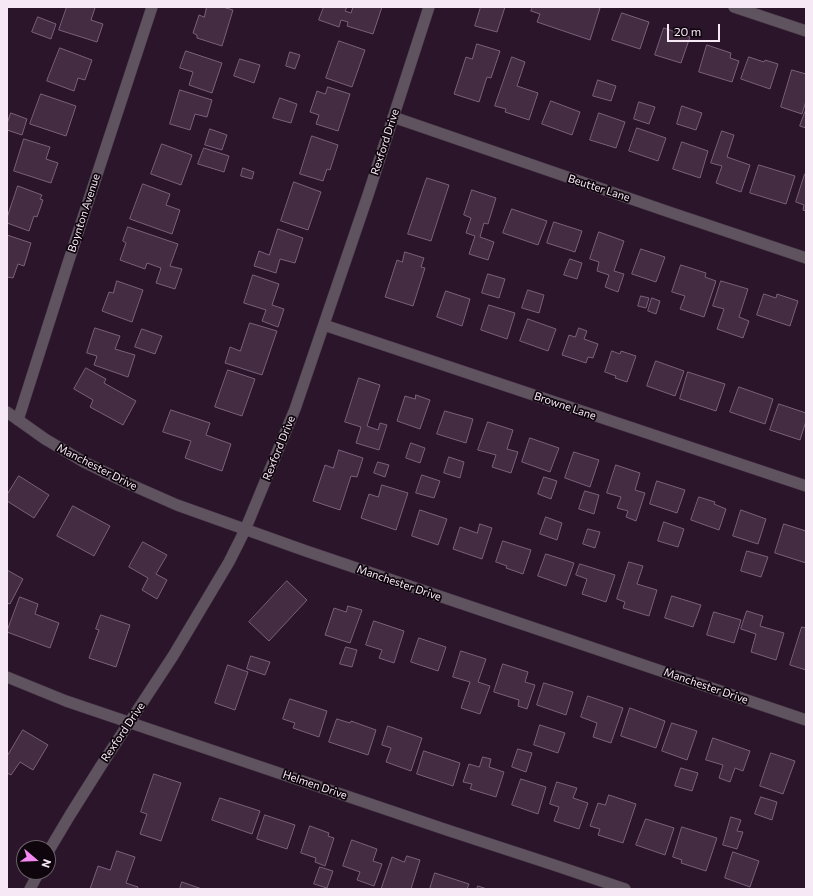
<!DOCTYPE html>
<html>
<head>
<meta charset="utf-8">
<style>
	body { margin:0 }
	#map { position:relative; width:813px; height:896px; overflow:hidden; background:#2b152a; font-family:Commissioner,sans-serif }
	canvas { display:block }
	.frame { position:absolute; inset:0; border:8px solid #f7e8f6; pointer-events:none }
	.north { position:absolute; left:16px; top:840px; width:40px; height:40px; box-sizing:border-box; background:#0e050d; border:1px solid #6b606a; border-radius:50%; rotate:109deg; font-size:11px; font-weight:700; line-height:16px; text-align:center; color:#f7e8f6 }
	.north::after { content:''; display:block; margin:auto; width:14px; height:18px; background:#f389f1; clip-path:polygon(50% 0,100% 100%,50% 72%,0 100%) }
	.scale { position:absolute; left:667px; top:24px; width:53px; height:18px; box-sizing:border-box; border:2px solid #f7e8f6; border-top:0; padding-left:5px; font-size:12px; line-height:14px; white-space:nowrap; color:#f7e8f6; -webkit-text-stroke:3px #0e050d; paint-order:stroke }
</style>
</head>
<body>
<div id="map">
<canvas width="813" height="896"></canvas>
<div class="frame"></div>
<div class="north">N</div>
<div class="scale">20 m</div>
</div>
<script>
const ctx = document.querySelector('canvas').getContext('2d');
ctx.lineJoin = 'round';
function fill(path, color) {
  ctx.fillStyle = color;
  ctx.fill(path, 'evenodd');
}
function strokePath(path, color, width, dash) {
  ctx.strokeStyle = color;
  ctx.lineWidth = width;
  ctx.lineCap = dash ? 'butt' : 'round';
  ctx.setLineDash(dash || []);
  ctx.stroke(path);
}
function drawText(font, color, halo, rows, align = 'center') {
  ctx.font = font + ' Commissioner,sans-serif';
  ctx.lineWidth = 3.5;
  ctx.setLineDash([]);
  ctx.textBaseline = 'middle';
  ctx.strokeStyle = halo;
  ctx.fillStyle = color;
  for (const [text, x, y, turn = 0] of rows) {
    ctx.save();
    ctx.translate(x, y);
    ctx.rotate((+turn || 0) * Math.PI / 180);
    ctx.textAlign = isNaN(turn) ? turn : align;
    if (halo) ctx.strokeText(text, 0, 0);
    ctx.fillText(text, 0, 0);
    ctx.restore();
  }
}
const building = new Path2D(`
	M67 7H92L95 8 91 20 103 24 97 42 59 30Z
	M207 7H223L233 10 222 46 197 38V35L193 33 199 15 204 17Z
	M324 7H347L345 11 351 13 353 7H382L373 34 347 26 348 22 341 20 339 27 319 20Z
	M481 7H505L497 32 475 26Z
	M533 7H597L600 8 590 40 537 22 540 14 531 11Z
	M622 13 649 22 640 49 612 40Z
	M38 17 56 24 51 39 32 32Z
	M664 28 690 37 681 63 655 55Z
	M339 41 365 50 352 87 326 78Z
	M477 44 500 51 491 78 487 77 479 102 454 94 466 57 472 59Z
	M707 45 731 53 730 58 739 61 732 82 699 72Z
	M60 48 92 60 85 80 78 78 74 91 47 81Z
	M186 51 222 63 212 93 189 85 193 72 180 68Z
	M290 52 300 55 295 69 286 66Z
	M512 57 525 62 517 86 538 93 529 120 505 112 506 109 495 106Z
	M749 57 764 62 765 60 778 64 770 89 741 79Z
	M240 59 260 65 254 83 234 76Z
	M792 70 806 74V101L802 114 781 107Z
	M598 80 616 86 611 101 593 96Z
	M328 87 350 94 338 131 316 124 319 115 310 112 317 91 325 94Z
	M180 90 212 100 207 117 195 114 190 130 170 124Z
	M41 94 76 106 66 136 30 124Z
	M280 98 297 104 291 123 273 118Z
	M551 101 580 112 572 135 542 124Z
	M639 102 655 107 649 124 634 119Z
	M682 106 702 113 696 130 677 124Z
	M806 109V128L800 126Z
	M11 113 27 119 22 135 7 130V124Z
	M599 113 625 122 616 148 590 140Z
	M637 128 666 138 658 161 629 151Z
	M210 129 227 135 222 150 205 145Z
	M722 131 734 135 727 157 750 165 741 192 716 183 722 166 711 163Z
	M312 136 338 145 330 170 327 169 323 181 300 174Z
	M24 139 50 147 46 159 58 163 51 183 14 171Z
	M682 142 708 151 700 178 673 169Z
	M162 144 192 155 181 185 151 174Z
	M204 148 229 156 224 172 198 164Z
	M759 165 795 176 786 204 750 193Z
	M243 168 254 172 252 179 241 176Z
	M805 174H806V211L803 210 804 205 796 202Z
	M427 178 449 185 431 241 408 234Z
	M294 182 321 192 308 230 281 221Z
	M143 184 170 194 166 205 180 210 172 234 130 219Z
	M18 186 42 195 40 199 43 200 37 217 34 216 29 231 7 223V218Z
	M472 190 496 198 488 224 484 223 480 237 494 242 488 260 469 254 475 236 466 233 471 218 464 215Z
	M512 209 547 221 538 245 503 233Z
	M554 222 582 231 575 252 547 243Z
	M128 227 178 244 170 266 182 269 175 289 156 283 161 268 147 263 145 269 120 260 126 243 123 241Z
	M278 229 303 238 295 263 280 259 276 273 254 266 259 251 269 255Z
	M599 232 624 241 614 271 624 274 618 292 605 287 609 275 597 271 599 262 590 259Z
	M7 235 31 243 24 266 18 264 13 278 7 277Z
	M641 249 665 257 656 282 632 274Z
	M405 252 424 258 421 267 425 268 413 306 385 297 397 260 402 262Z
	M570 259 582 263 577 279 564 275Z
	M681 265 706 273 705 277 716 281 704 317 680 309 685 296 672 292Z
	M488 274 505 279 499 298 482 293Z
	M253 275 279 284 272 305 284 309 278 327 262 321 266 310 244 303Z
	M117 281 143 290 132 322 102 311 109 292 113 293Z
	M721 281 748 289 739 317 749 321 743 338 717 329 724 309 713 306Z
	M528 290 544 295 539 313 522 308Z
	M446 291 470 299 462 326 437 317Z
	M764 294 776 298 777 294 798 301 790 326 757 315Z
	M641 296 649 298 646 308 638 306Z
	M652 298 660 301 656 314 648 311Z
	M489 305 515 313 507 339 481 330Z
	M528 319 556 329 548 351 520 341Z
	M250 323 277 331 262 375 225 363 230 347 240 351Z
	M95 328 120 336 115 349 135 355 128 377 94 365 97 356 87 353Z
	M579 328 587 331 584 339 598 344 593 358 588 357 586 363 562 355 569 335 575 337Z
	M142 329 162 336 155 354 135 347Z
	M612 351 620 354 621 351 636 356 627 382 615 378 616 376 605 372Z
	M656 361 684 371 675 396 647 386Z
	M86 368 106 379 104 383 136 401 123 425 90 407 93 400 74 389Z
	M228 370 255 379 242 416 215 407Z
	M688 372 725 384 716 411 680 399Z
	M359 378 380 385 367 426 378 430 380 423 387 425 379 450 356 443 361 427 345 422Z
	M739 387 773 399 765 424 730 412Z
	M416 395 430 400 420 429 397 421 405 396 415 399Z
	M779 404 806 413V421L800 440 770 430Z
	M171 410 210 423 206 435 231 444 222 471 185 458 191 441 163 432Z
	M445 411 473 419 466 443 437 434Z
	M488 422 513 430 507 449 518 452 511 473 492 467 496 455 478 450Z
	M530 438 559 448 550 472 522 462Z
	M411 443 425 448 420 463 406 458Z
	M339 450 363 458 357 477 351 476 340 510 313 501 325 465 333 468Z
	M574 452 599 460 590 487 565 478Z
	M449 457 464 462 460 478 444 473Z
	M378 462 389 465 385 477 374 473Z
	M616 465 640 473 635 490 645 493 636 521 626 517 628 511 617 508 621 497 607 493Z
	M422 475 440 481 434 498 416 493Z
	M19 476 49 495 34 518 7 501V495Z
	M544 477 557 481 551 499 538 494Z
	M657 481 685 490 677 513 650 504Z
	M382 485 408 493 396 530 361 518 369 494 378 497Z
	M585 491 599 495 594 514 579 509Z
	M699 497 715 502 714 504 726 509 719 530 691 520Z
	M73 506 110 526 94 556 57 536Z
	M420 510 447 519 438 545 412 536Z
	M741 510 766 519 758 544 733 536Z
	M546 517 562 523 557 540 540 534Z
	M664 522 684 529 678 547 658 541Z
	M480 524 492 528 482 559 453 549 460 527 477 533Z
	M784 524 806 531V563L775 553Z
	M588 529 600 532 595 548 583 544Z
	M503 541 531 550 523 574 506 568 507 566 496 562Z
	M143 542 167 555 156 574 167 580 157 599 142 590 148 578 129 567Z
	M747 551 768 557 761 577 741 571Z
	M546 554 574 563 566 586 538 576Z
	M629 562 643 566 637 584 657 590 649 616 623 608 625 602 617 599Z
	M580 564 615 575 606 602 582 594 587 579 576 575Z
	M7 570 23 579 10 604 7 603Z
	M287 581 307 600 269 641 249 622Z
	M672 596 701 605 693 627 665 618Z
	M20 597 38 604 35 614 59 623 50 648 7 632Z
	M348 606 362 610 350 643 325 635 334 608 346 612Z
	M747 611 763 616 760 626 784 633 776 660 751 652 756 634 741 629Z
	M714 612 741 620 734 643 707 635Z
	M101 615 130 625 116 667 89 658 99 630 96 629Z
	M374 621 404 631 394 663 379 658 382 650 366 645Z
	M802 627 806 628V670L790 665Z
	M419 638 446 647 438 671 411 662Z
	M346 647 357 650 352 667 340 664Z
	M461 651 486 659 478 682 490 686 480 714 461 708 470 682 453 677Z
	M251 656 270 662 265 675 247 669Z
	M503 664 528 672 525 682 535 685 527 709 518 706 519 700 494 692Z
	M228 665 248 672 235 710 215 703Z
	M544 683 573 692 566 715 537 705Z
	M588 696 623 708 611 743 593 737 597 723 581 717Z
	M290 699 327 711 319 737 293 728 295 723 283 719Z
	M630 708 665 721 656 748 621 736Z
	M337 719 350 723 351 721 376 730 368 755 329 742Z
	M672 723 697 731 687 760 662 751Z
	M540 725 565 733 558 753 534 745Z
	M388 726 422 738 411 771 386 762 391 748 382 745Z
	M23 730 48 745 33 770 20 762 11 775 7 773V753L8 754Z
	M713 738 750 751 743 771 735 768 730 782 719 778 723 765 706 760Z
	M518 749 532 753 526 772 512 767Z
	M424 751 460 763 453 786 417 774Z
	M771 753 795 761 783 794 760 786Z
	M483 757 491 759 489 767 504 772 496 797 470 789 472 784 463 782 469 764 479 767Z
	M681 768 698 773 692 791 675 786Z
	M154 774 181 783 161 841 140 834 147 814 141 812Z
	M521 779 546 787 538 814 512 805Z
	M557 782 577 788 573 798 588 803 579 829 554 821 559 807 550 804Z
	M609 795 636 804 623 843 598 835 600 829 590 826 598 803 605 805Z
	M761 797 777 802 772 820 755 814Z
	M220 798 260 811 252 834 212 820Z
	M265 815 295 825 287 849 257 839Z
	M731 817 741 820 737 831 743 832 737 849 723 845Z
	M646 819 674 828 665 855 636 845Z
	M310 826 329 833 328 836 334 838 325 866 315 862 316 858 301 853Z
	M682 827 717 838 706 871 681 863 682 860 673 857Z
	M352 840 377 849 373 861 382 864 374 886 357 880 360 872 343 866Z
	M117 851 135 857 126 883 138 887 137 889H90L98 866 110 870Z
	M733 852 759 861 750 887 725 878Z
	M407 856 420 860 411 889H381L392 857 404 862Z
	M320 867 333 871 327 888 314 884Z
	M435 873 469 884 467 889H430Z
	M182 882 202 889H180Z
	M478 886 487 889H477Z`);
fill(building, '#442d43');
strokePath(building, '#7a6079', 1);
const minor = new Path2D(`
	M734 7 806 31
	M393 117C531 165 668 212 806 258
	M324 325 806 486
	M18 420 68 263 152 7
	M7 677 66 701 447 830 554 865 625 889
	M48 852 70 815 104 761 173 656 229 562 245 530 295 409 368 195 429 7
	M30 889 39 872`);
const tertiary = new Path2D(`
	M7 412 45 439 84 462 127 483 177 505 306 551 806 720`);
strokePath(minor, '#483347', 12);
strokePath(tertiary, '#483347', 12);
strokePath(minor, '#5e535e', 11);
strokePath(tertiary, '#5e535e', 11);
drawText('11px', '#f7e8f6', '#0e050d', [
	["Rexford Drive",385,142,-72],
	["Beutter Lane",599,188,18],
	["Boynton Avenue",84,213,-72],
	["Browne Lane",565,406,19],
	["Rexford Drive",279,448,-68],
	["Manchester Drive",97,467,27],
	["Manchester Drive",399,583,19],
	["Manchester Drive",706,686,19],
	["Rexford Drive",123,732,-56],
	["Helmen Drive",315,785,19]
]);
</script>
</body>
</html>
